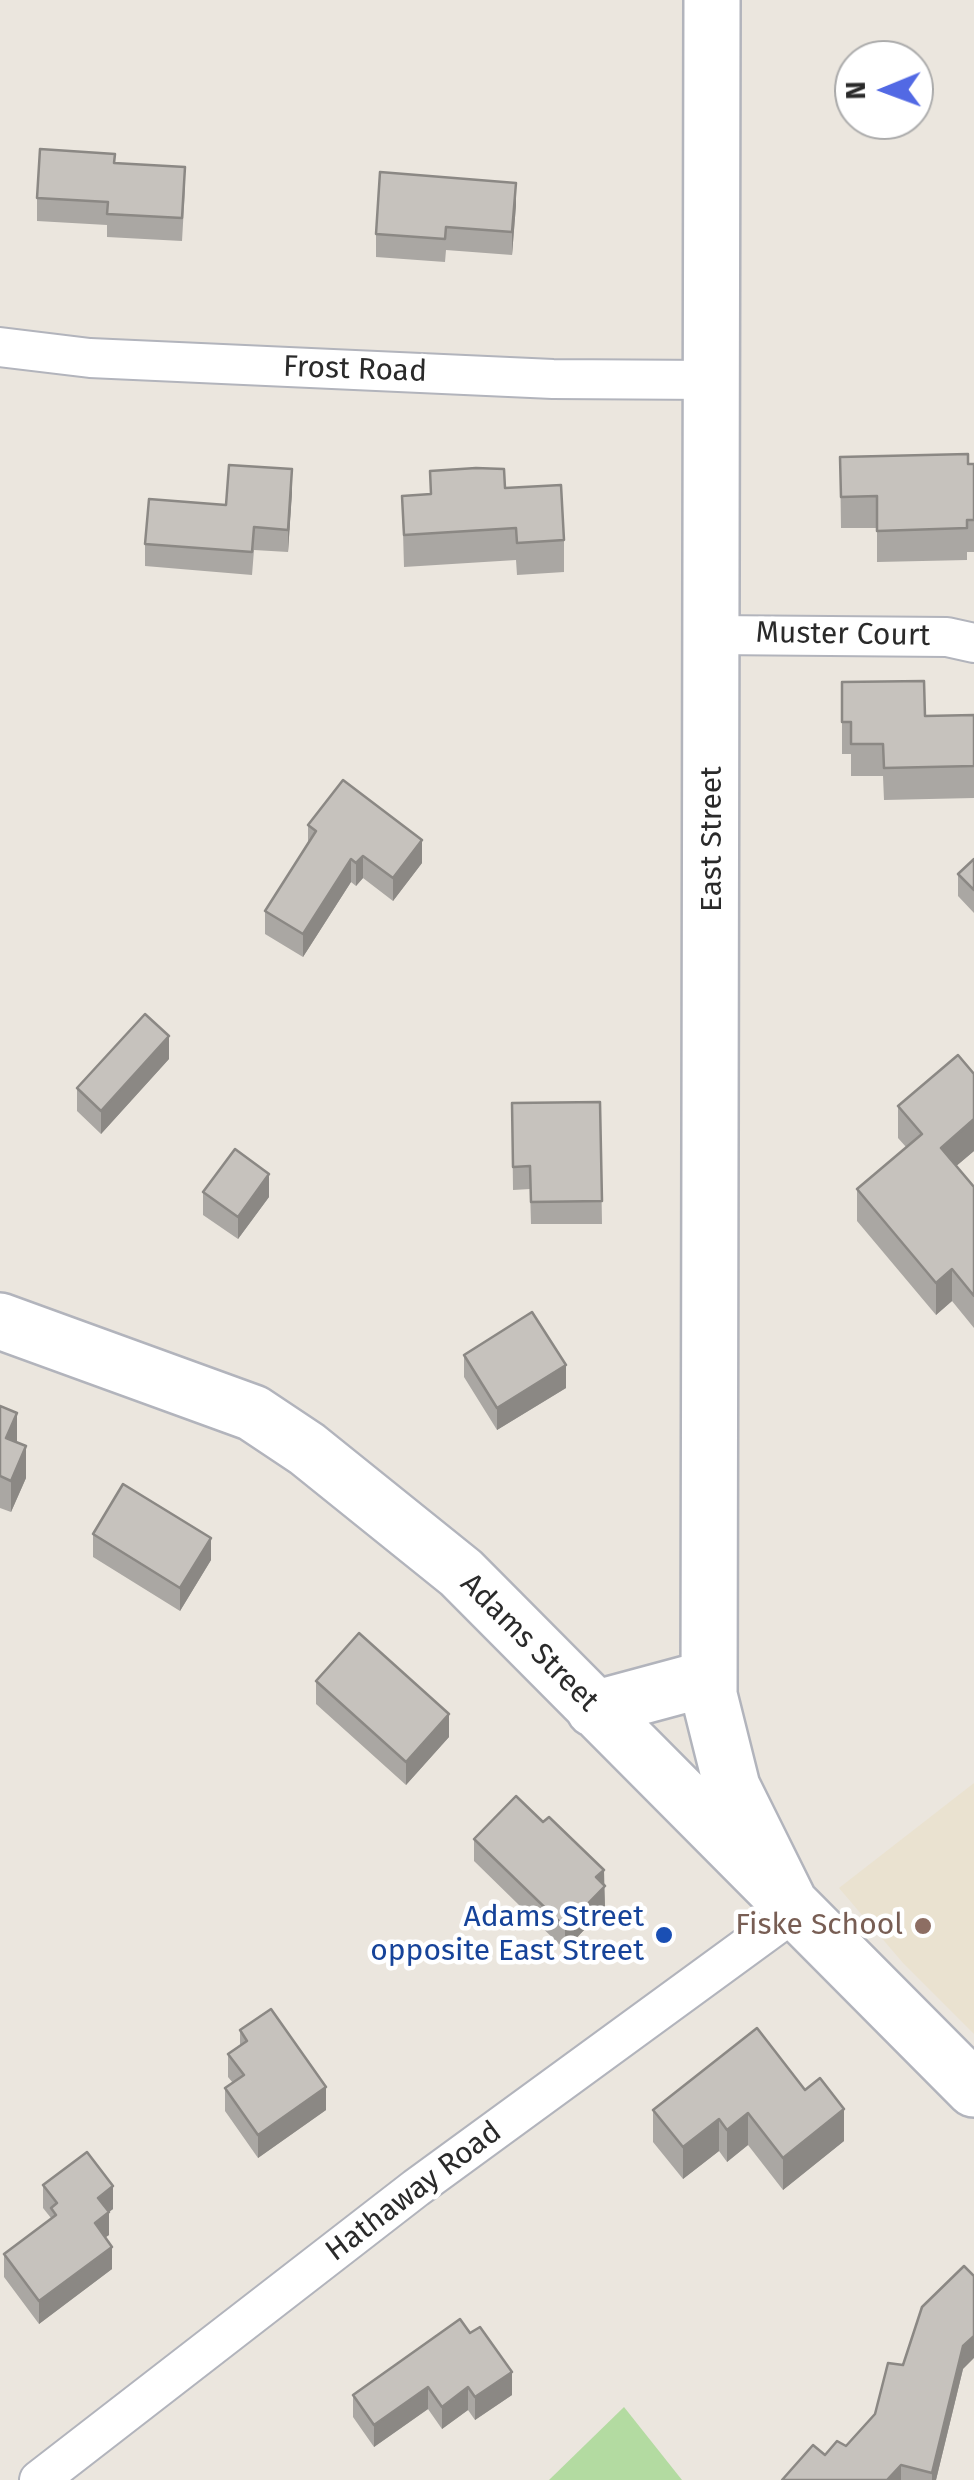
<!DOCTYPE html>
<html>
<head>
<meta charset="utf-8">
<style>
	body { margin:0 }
	#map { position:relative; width:974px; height:2480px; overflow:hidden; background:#ebe6de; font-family:"Fira Sans",sans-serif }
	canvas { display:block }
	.north { position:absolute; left:834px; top:40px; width:100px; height:100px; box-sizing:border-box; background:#fff; border:2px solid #aaa; border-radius:50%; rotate:269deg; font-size:28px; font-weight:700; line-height:40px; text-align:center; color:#2a2a2a }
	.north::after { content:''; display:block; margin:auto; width:35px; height:45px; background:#5269e4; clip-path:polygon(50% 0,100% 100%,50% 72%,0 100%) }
</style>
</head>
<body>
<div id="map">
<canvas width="974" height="2480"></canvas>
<div class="north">N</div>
</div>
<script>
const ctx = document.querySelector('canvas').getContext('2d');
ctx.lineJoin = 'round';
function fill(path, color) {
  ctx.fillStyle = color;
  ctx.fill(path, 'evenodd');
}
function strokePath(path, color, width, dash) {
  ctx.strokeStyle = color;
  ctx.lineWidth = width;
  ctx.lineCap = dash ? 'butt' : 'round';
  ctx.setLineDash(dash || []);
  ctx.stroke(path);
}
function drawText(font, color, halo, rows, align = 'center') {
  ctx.font = font + ' "Fira Sans",sans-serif';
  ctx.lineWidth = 9;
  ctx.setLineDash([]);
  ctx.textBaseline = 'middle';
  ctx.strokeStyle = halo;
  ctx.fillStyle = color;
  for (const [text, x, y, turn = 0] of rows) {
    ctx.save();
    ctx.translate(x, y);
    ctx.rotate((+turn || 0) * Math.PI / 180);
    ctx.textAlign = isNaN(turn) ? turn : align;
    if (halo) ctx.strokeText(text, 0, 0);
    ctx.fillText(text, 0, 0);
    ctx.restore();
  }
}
fill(new Path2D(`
	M974 1783V2034L903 1963 839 1888Z`), '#eae2d0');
fill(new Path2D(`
	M624 2407 682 2480H549Z`), '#b3dba1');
const street = new Path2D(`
	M0 347 90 358 553 379 712 380
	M712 635 947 637 974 643
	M39 2480 416 2188 794 1912`);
const secondary = new Path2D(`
	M712 0 709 1695 732 1787 794 1912
	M0 1321 253 1413 307 1449 461 1573 974 2089
	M594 1709 709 1678`);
strokePath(street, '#b2b4bc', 42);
strokePath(secondary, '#b2b4bc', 60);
strokePath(street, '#fff', 38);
strokePath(secondary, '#fff', 55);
fill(new Path2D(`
	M115 163 185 189 182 241 107 237V225L37 221V198Z
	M516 205 512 255 446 250 445 262 376 257V234Z
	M840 457 974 464V552H967V560L877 562V528H841Z
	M430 471 505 488 564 540V572L517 575 516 560 404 567 402 496 430 494Z
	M292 492 288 552 254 550 252 575 145 566V544L226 505Z
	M842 682 925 716 974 715V798L884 800 883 776H851V754H842Z
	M308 825 422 863 393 901 363 878 356 886 351 882 303 957 265 934V911L308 843Z
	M974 859V913L958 896V874Z
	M169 1059 101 1134 77 1111V1088Z
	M974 1074V1151L956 1166 974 1187V1328L952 1301 936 1315 857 1221V1189L906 1147 898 1138V1106Z
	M600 1102 602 1224H531L530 1189 513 1190 512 1103Z
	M203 1192 269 1197 238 1239 203 1215Z
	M464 1355 566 1388 497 1430 464 1377Z
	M0 1406 17 1442 26 1478 11 1512 0 1508Z
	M93 1534 211 1560 180 1611 93 1557Z
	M316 1681 449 1737 406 1785 316 1704Z
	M474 1839 604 1884 605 1908 565 1950 474 1861Z
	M757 2028 844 2141 783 2190 748 2145 727 2162 719 2151 683 2179 653 2142V2110Z
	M240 2030 326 2110 258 2158 225 2111V2088L233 2083 228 2077V2054L240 2046Z
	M43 2185 113 2209 109 2212V2235L105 2237 112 2269 39 2324 4 2277V2254L51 2218 43 2208Z
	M460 2319 512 2395 475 2420 468 2410 442 2429 428 2409 374 2447 353 2417V2395Z
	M903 2365 963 2369 936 2480H782L825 2455 846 2446 875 2414Z`), '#aaa7a3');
fill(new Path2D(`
	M516 183V205L512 255V232Z
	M292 469V492L288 552V530Z
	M422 840V863L393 901V878Z
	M363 856V878L356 886V863Z
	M351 859V882L303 957V934Z
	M169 1036V1059L101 1134V1111Z
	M974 1119V1151L941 1179V1148Z
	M269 1174V1197L238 1239V1217Z
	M952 1269V1301L936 1315V1283Z
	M566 1365V1388L497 1430V1408Z
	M17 1413V1445L6 1438Z
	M26 1446V1478L11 1512V1481Z
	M211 1538V1560L180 1611V1588Z
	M449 1714V1737L406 1785V1762Z
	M604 1870 605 1908 565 1950V1927L596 1877Z
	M326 2087V2110L258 2158V2135Z
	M844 2109V2141L783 2190V2158Z
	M748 2113V2145L727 2162V2130Z
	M719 2119V2151L683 2179V2147Z
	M113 2186V2209L98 2220V2198Z
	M109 2212V2235L95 2245V2223Z
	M112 2247V2269L39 2324V2301Z
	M974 2336V2358L963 2369 936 2480H932V2473L963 2346Z
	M512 2372V2395L475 2420V2397Z
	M428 2387V2409L374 2447V2425Z
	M468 2387V2410L442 2429V2407Z
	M901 2465V2480H887Z`), '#8b8884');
const building = new Path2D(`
	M40 149 115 154 114 163 185 167 182 218 107 214 108 202 37 198Z
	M380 172 516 183 512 232 446 227 445 239 376 234Z
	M968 454V464H974V520H967V528L877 531V496L841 497 840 457Z
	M229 465 292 469 288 530 254 527 252 552 145 544 149 499 226 505Z
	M476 468 504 469 505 488 561 485 564 540 517 543 516 528 404 535 402 496 431 494 430 471Z
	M924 681 925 716 974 715V766L884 768 883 744H851V722H842V682Z
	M343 780 422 840 393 878 363 856 356 863 351 859 303 934 265 911 316 831 308 825Z
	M974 859V890L958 874Z
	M145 1014 169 1036 101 1111 77 1088Z
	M958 1055 974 1074V1119L941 1148 974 1187V1296L952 1269 936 1283 857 1189 922 1134 898 1106Z
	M600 1102 602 1201 531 1202 530 1166 513 1167 512 1103Z
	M235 1149 269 1174 238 1217 203 1192Z
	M532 1312 566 1365 497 1408 464 1355Z
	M0 1406 17 1413 6 1438 26 1446 11 1481 0 1476Z
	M123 1484 211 1538 180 1588 93 1534Z
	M359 1633 449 1714 406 1762 316 1681Z
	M516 1796 543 1822 549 1817 604 1870 596 1877 605 1886 565 1927 474 1839Z
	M271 2009 326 2087 258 2135 225 2088 244 2075 228 2054 247 2041 240 2030Z
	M757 2028 805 2090 820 2078 844 2109 783 2158 748 2113 727 2130 719 2119 683 2147 653 2110Z
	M87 2152 113 2186 98 2198 109 2212 95 2223 112 2247 39 2301 4 2254 56 2215 51 2208 57 2203 43 2185Z
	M964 2266 974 2276V2336L963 2346 932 2473 901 2465 887 2480H782L813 2445 825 2455 837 2441 846 2446 875 2414 888 2363 903 2365 922 2307Z
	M460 2319 470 2333 480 2327 512 2372 475 2397 468 2387 442 2407 428 2387 374 2425 353 2395Z`);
fill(building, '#c6c2bd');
strokePath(building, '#8b8884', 2.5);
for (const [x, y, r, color] of [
	[923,1926,10,"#8d6e63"],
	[664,1935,10,"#1a4fb4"]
]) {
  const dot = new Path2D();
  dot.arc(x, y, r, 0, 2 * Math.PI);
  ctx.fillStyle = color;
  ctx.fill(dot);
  strokePath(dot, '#fff', 4);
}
drawText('30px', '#2a2a2a', '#fff', [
	["Frost Road",355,370,2],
	["Muster Court",843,635,1],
	["East Street",713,839,-90],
	["Adams Street",529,1643,45],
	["Hathaway Road",414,2192,-37]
]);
drawText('30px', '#164399', '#fff', [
	["Adams Street",644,1918],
	["opposite East Street",644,1952]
], 'right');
drawText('30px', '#785e54', '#fff', [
	["Fiske School",903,1926]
], 'right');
</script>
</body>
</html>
